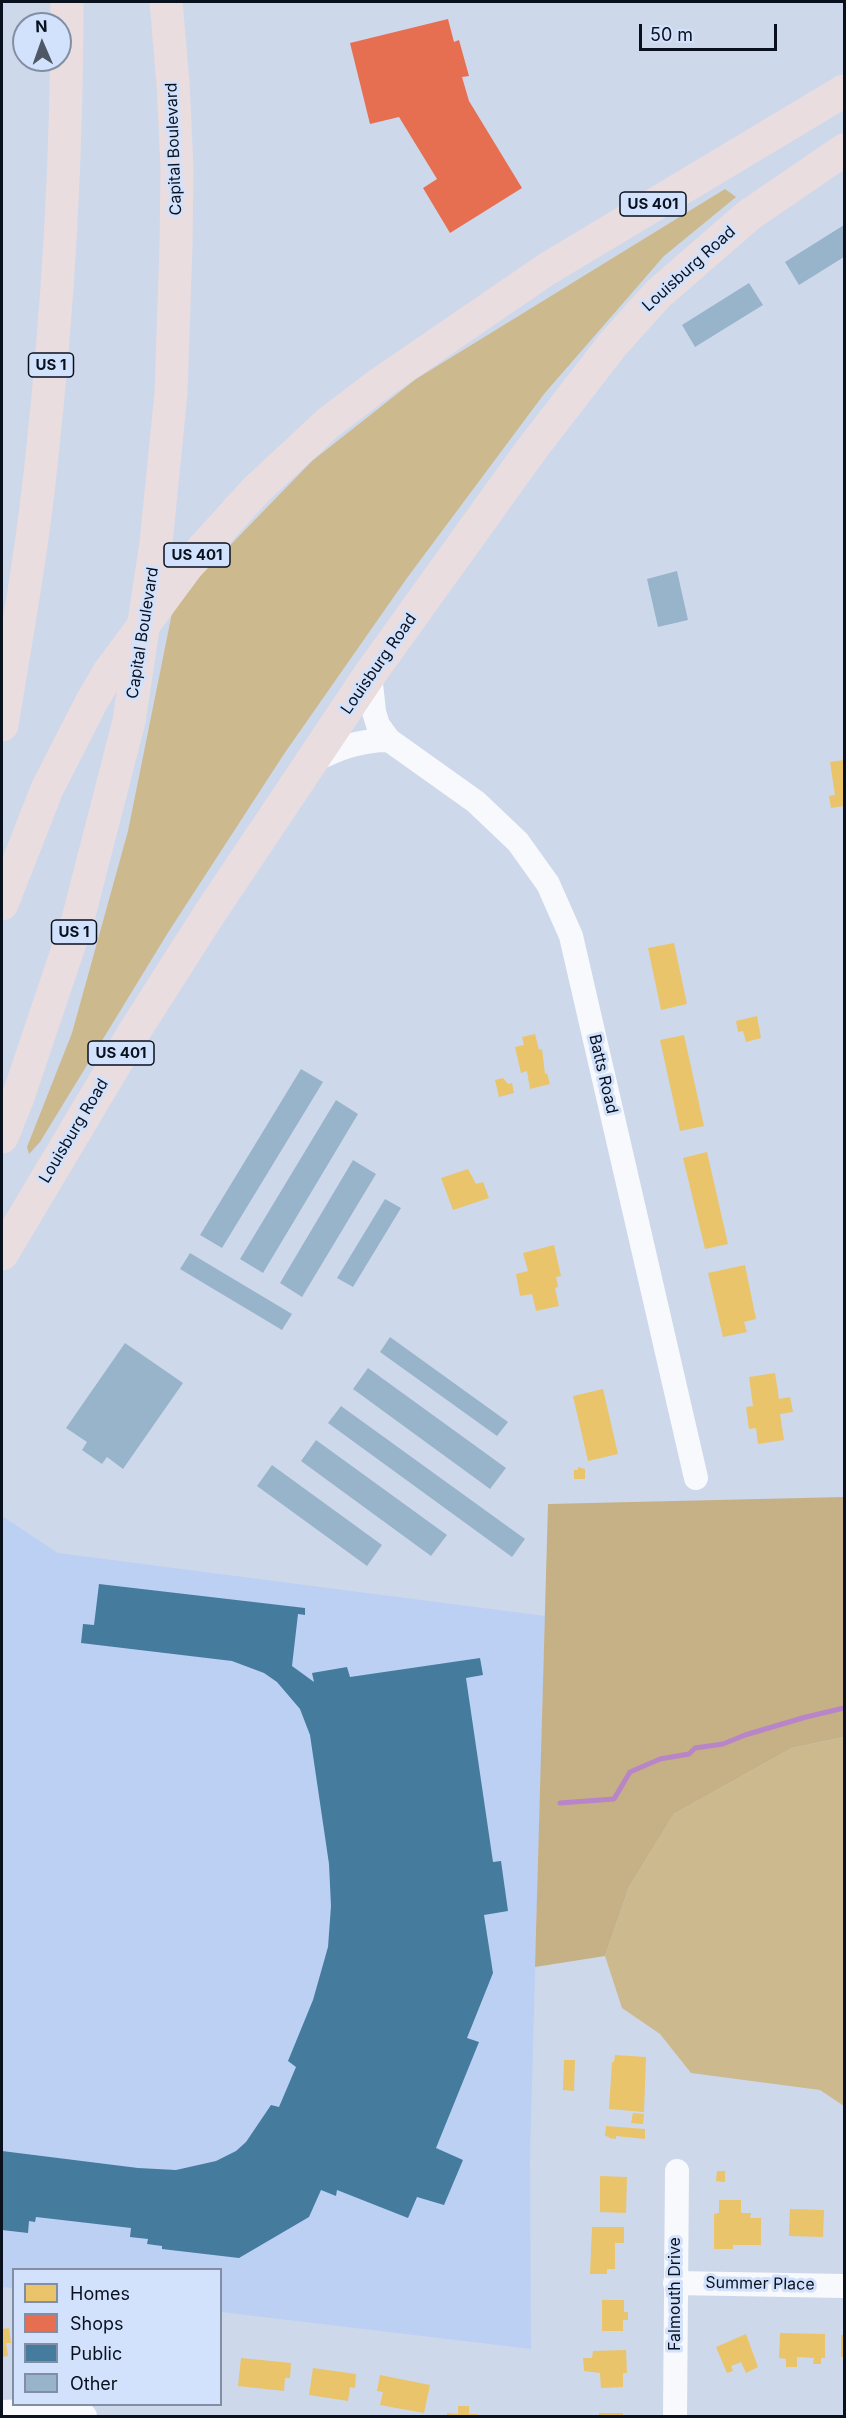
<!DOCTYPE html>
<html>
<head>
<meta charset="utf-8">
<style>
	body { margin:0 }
	#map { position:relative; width:846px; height:2418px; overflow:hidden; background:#ced8eb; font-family:Inter,sans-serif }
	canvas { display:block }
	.frame { position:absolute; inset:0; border:3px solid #09111f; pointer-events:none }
	.legend { position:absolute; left:12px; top:2268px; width:210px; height:138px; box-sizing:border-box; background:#d3e2fc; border:2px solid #828ea4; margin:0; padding:8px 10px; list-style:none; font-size:18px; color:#09111f }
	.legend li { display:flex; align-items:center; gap:12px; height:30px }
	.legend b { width:30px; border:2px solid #828ea4 }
	.north { position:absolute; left:12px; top:12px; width:60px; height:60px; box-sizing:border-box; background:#d3e2fc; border:2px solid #828ea4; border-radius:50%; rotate:358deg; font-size:16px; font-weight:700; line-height:24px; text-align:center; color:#09111f }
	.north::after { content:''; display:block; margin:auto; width:21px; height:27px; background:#4e5766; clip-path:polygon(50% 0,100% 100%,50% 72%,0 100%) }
	.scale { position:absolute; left:639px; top:24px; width:138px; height:27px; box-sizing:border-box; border:3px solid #09111f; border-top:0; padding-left:8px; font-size:18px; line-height:21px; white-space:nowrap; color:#09111f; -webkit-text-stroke:4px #d3e2fc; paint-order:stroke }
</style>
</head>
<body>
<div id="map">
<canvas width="846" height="2418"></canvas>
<div class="frame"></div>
<ul class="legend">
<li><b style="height:16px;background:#e9c46a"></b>Homes</li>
<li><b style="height:16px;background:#e76f51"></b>Shops</li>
<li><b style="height:16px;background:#457b9d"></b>Public</li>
<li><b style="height:16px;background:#98b4cb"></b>Other</li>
</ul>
<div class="north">N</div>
<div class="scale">50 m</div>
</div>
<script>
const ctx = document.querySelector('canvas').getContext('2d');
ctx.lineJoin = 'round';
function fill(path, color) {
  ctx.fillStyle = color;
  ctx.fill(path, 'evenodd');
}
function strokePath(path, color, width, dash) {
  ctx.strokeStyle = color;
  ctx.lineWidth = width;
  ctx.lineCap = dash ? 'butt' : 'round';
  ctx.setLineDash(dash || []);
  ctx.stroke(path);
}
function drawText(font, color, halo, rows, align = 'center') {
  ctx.font = font + ' Inter,sans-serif';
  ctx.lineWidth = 6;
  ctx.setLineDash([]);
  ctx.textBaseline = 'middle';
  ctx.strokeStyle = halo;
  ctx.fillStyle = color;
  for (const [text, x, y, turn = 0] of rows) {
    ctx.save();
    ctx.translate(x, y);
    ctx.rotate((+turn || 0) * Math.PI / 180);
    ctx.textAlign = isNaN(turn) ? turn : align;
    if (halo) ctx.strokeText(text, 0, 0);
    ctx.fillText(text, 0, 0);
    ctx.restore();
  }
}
fill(new Path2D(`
	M2 1516 58 1553 545 1616 530 2155 531 2349 221 2312 220 2270H14L13 2288 2 2287Z`), '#bcd0f3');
fill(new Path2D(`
	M725 189 736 197 664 256 544 394 407 578 284 754 169 931 40 1142 29 1154 27 1147 72 1033 128 831 174 603 312 461 416 379Z
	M844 1737V2106L820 2090 691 2073 660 2034 622 2008 605 1956 629 1887 674 1814 792 1748Z`), '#cdb98e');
fill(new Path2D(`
	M844 1497V1737L792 1748 674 1814 629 1887 605 1956 535 1967 548 1504Z`), '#c5b185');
fill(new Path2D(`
	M844 760V806L831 808 829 796 835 795 830 762Z
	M674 943 687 1004 661 1010 648 948Z
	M757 1016 761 1038 746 1042 743 1031 738 1032 736 1021Z
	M535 1034 539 1050 542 1049 545 1074 547 1073 550 1084 530 1089 527 1071 521 1073 515 1047 524 1045 522 1037Z
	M684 1035 704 1126 680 1131 660 1040Z
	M503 1078 508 1084 512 1083 514 1093 499 1097 495 1080Z
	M707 1152 728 1244 705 1249 683 1158Z
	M468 1169 476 1184 483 1182 489 1198 453 1210 441 1178Z
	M554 1245 561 1276 556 1277 558 1287 555 1288 559 1306 536 1311 532 1294 520 1296 516 1274 528 1271 523 1253Z
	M745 1265 756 1319 744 1322 747 1332 723 1337 708 1273Z
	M775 1373 779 1399 790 1397 793 1412 780 1414 784 1440 758 1444 756 1428 749 1429 746 1407 753 1406 749 1377Z
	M603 1389 618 1454 588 1461 573 1396Z
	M578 1467 585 1469V1479H574V1470H578Z
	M615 2055 646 2057 644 2112 609 2109 612 2062H614Z
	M564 2060H575L574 2091 563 2090Z
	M633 2113 644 2114 643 2124 631 2123Z
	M606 2126 645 2129V2139L616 2136V2139L609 2138V2137L605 2136Z
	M717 2171H725V2182L716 2181Z
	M600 2176 627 2177 626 2213 600 2212Z
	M719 2200H741V2213H751L750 2218H761V2245H733V2249H714V2214L719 2213Z
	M790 2209 824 2210 823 2237 789 2236Z
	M592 2227H624V2243H615V2269H607V2274H590Z
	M602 2300H624V2312H628V2320H623V2331H602Z
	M9 2328 11 2343H6L8 2356 2 2357V2329Z
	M780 2333 825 2334V2358H821V2364H813L814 2358 797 2357V2367H786V2359L779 2358Z
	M746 2334 758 2367 746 2373 741 2362 731 2366 733 2371 727 2373 716 2347Z
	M841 2335H844V2357H841Z
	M626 2350 627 2373H623V2387L601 2388 600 2373 584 2371 583 2358H592L593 2351Z
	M241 2358 291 2363 290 2378H285L284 2391 238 2386Z
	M313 2368 356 2374 355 2388 350 2387 348 2401 309 2395Z
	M380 2375 430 2385 424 2413 380 2405 383 2392 377 2391Z
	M458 2406H469V2414H478V2416H447V2413L458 2414Z
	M599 2413H623V2416H599Z`), '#e9c46a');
fill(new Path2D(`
	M448 19 454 42 459 40 469 76 462 77 469 101 522 188 450 233 423 188 437 179 399 117 370 124 350 43Z`), '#e76f51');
fill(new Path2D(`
	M99 1584 305 1608V1615L298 1614 292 1666 314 1682 312 1673 347 1667 350 1677 480 1658 483 1675 466 1678 493 1862 501 1861 508 1911 484 1915 493 1973 467 2038 479 2042 436 2148 463 2160 444 2205 417 2197 408 2218 337 2190 336 2196 321 2190 309 2217 239 2258 162 2249V2246L147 2244 148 2239 130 2237 131 2228 36 2217 35 2222 29 2221 28 2233 2 2230V2151L138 2168 176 2170 216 2161 236 2151 246 2142 271 2105 279 2107 296 2067 288 2061 313 2000 328 1947 331 1906 329 1864 310 1735 300 1709 277 1682 264 1673 232 1661 81 1643 83 1624 94 1625Z`), '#457b9d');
strokePath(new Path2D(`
	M560 1803 614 1799 630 1772 660 1759 689 1754 695 1748 723 1744 745 1735 806 1717 844 1708`), '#b885c9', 5);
fill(new Path2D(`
	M844 225V257L799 285 785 262Z
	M749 283 763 305 695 347 682 325Z
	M677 571 688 620 658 627 647 579Z
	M301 1069 323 1082 222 1248 200 1235Z
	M336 1100 358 1114 263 1273 240 1259Z
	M353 1160 376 1174 302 1297 280 1283Z
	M385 1199 401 1208 353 1287 337 1278Z
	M190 1253 292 1314 282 1330 180 1269Z
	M390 1337 508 1422 497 1436 380 1352Z
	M125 1343 183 1383 123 1469 107 1457 102 1464 82 1450 87 1442 66 1428Z
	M368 1368 506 1468 490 1489 353 1389Z
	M341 1406 525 1539 512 1557 328 1423Z
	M316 1440 447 1535 431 1556 301 1461Z
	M272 1465 382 1545 367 1566 257 1486Z`), '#98b4cb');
strokePath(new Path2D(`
	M370 674 374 712 378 725 389 740 476 802 518 842 548 884 571 936 696 1478
	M311 762C337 749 359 740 389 740
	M675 2283 844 2286
	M2 2412 28 2411 85 2416
	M675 2416 677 2171`), '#f8f9fc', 24);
strokePath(new Path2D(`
	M2 725C16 639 32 552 41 465 58 311 67 156 67 2
	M2 904 47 789 92 701 109 672 188 565 255 491 328 423 382 382 547 269 844 91
	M2 1137 18 1097 78 919 129 721 156 543 171 393 176 245 177 168 173 83 166 2
	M2 1254 136 1029 208 916 370 674 531 450 613 344 658 294 749 215 844 150`), '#e9dddf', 33);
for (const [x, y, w] of [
	[653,204,66],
	[51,365,45],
	[197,555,66],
	[74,932,45],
	[121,1053,66]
]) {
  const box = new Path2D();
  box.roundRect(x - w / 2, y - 12, w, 24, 4.5);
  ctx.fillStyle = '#d3e2fc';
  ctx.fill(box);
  strokePath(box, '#09111f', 1.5);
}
drawText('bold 15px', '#09111f', null, [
	["US 401",653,204],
	["US 1",51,365],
	["US 401",197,555],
	["US 1",74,932],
	["US 401",121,1053]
]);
drawText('16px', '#09111f', '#d3e2fc', [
	["Capital Boulevard",174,149,-92],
	["Louisburg Road",689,269,-42],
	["Capital Boulevard",143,633,-81],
	["Louisburg Road",379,664,-55],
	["Batts Road",603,1074,77],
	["Louisburg Road",74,1131,-59],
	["Summer Place",760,2284,1],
	["Falmouth Drive",675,2294,-90]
]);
</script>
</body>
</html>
